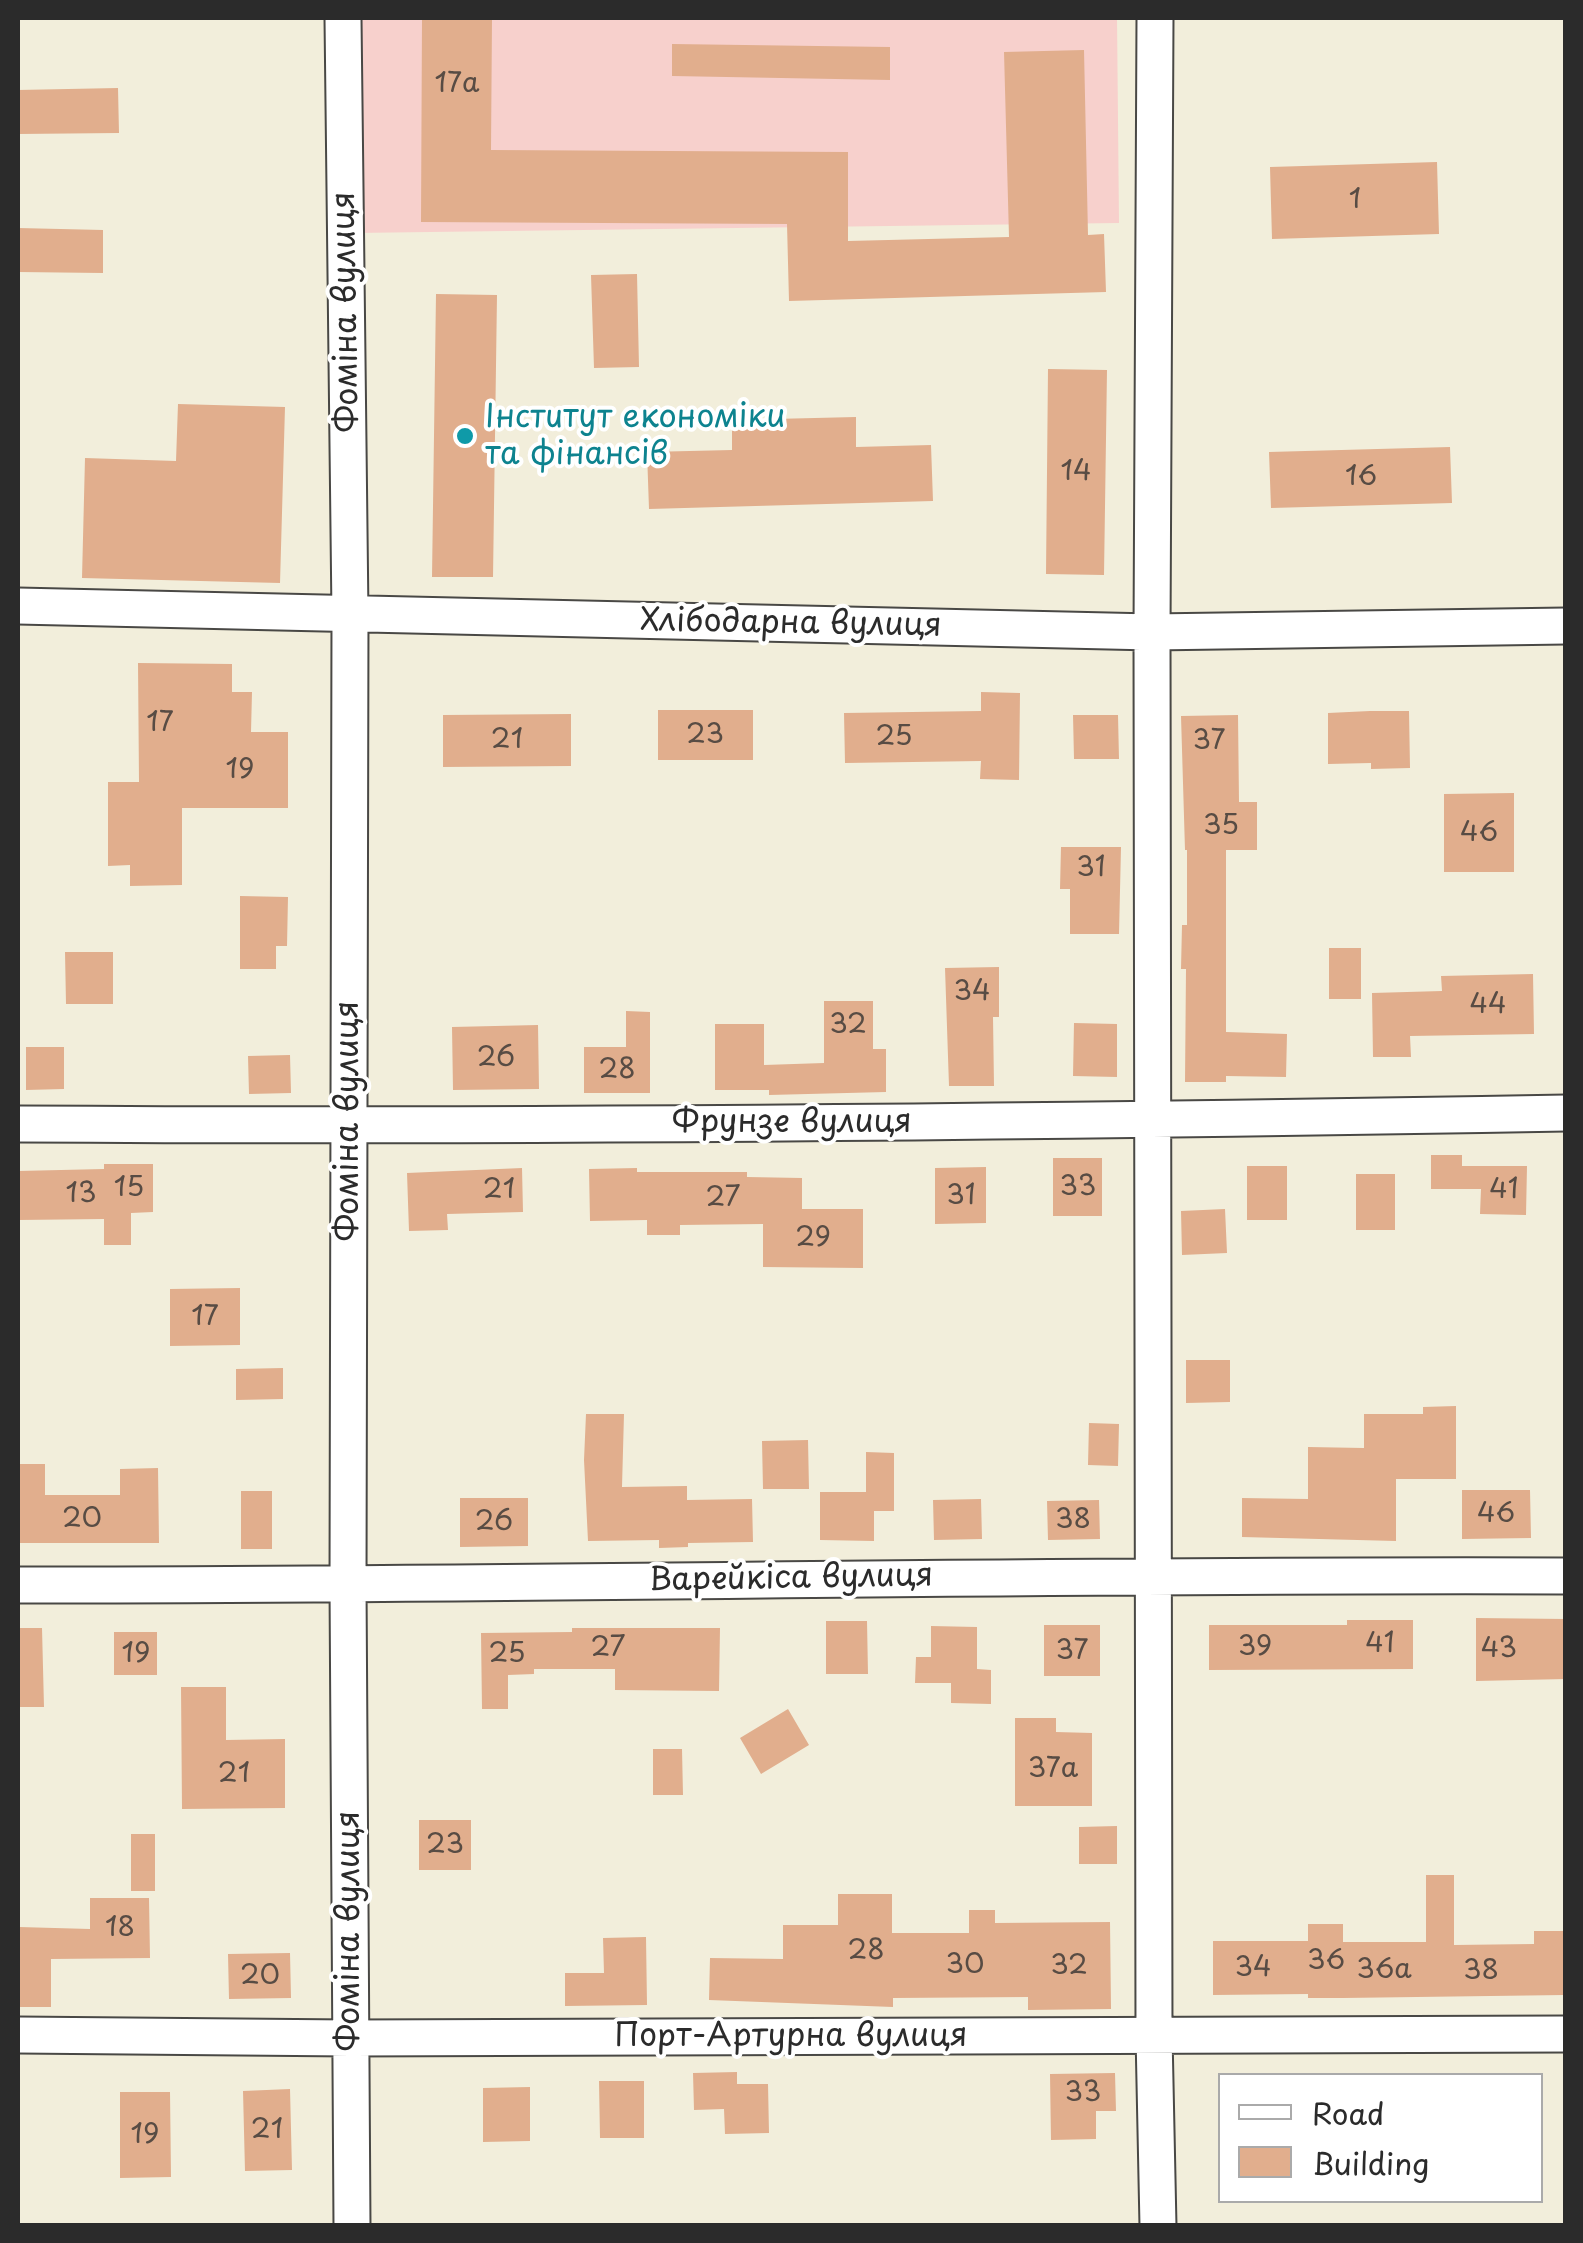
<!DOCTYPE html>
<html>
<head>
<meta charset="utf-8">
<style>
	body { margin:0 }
	#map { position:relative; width:1583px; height:2243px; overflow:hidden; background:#f2eedb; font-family:"Playpen Sans",sans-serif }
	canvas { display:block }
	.frame { position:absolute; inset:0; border:20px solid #2b2b2b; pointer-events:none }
	.legend { position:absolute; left:1218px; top:2073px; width:325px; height:130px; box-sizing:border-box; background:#fff; border:2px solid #aaa; margin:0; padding:12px 18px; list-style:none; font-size:30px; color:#2b2b2b }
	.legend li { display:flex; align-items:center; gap:20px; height:50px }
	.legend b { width:50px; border:2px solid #aaa }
</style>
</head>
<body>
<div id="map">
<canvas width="1583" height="2243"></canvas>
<div class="frame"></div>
<ul class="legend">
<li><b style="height:12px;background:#fff"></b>Road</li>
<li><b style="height:28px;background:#e1ae8d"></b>Building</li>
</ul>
</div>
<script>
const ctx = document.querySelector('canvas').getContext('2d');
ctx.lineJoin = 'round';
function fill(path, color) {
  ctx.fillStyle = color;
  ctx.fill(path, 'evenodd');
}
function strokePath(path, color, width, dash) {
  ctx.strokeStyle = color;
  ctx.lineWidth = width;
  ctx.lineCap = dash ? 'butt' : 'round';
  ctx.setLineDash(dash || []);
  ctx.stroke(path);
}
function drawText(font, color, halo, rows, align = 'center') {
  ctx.font = font + ' "Playpen Sans",sans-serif';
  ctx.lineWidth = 8;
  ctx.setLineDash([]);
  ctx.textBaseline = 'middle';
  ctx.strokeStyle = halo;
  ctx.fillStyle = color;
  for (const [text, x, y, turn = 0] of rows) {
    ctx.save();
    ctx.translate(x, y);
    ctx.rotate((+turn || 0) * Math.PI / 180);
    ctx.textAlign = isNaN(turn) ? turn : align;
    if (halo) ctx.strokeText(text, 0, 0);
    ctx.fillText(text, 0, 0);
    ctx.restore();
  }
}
fill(new Path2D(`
	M351 18H1117L1119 223 354 233Z`), '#f7d0cc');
fill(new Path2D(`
	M422 18H492L491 150 848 152V241L1009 237 1004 52 1084 50 1088 235 1104 234 1106 292 789 301 787 224 421 222Z
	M672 44 890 47V80L672 76Z
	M118 88 119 133 18 134V90Z
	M1437 162 1439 234 1272 239 1270 167Z
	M18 228 103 230V273L18 272Z
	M637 274 639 367 594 368 591 275Z
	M436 294 497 295 493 577H432Z
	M1048 369 1107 370 1104 575 1046 574Z
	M178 404 285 407 280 583 82 578 85 458 176 461Z
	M856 417V447L931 445 933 501 649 509 647 452 732 450V420Z
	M1450 447 1452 503 1271 508 1269 452Z
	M138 663 232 664V692H252L251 732H288V808H182V885L130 886V865L108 866V782H139Z
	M981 692 1020 693 1019 780 980 779 981 761 845 763 844 713 981 711Z
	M658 710H753V760H658Z
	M1370 711H1409L1410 768 1371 769V763L1328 764V713Z
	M571 714V766L443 767V715Z
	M1073 715H1118L1119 759H1074Z
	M1238 715 1239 802H1257V850H1226V1032L1287 1034 1286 1077 1226 1076V1082H1185L1186 969H1181L1182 925H1187V850H1185L1181 716Z
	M1514 793V872H1444V794Z
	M1061 847H1121L1119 934H1070V889H1060Z
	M240 896 288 897 287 946H276V969H240Z
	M1329 948H1361V999H1329Z
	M65 952H113V1004H66Z
	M999 967V1017H993L994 1086H949L945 968Z
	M1533 974 1534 1034 1410 1036 1411 1057H1373L1372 993 1442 991 1441 976Z
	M824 1001H873V1049H886V1092L769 1095V1090H715V1024H764V1065L824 1063Z
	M626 1011 650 1012V1093H584V1047H626Z
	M1074 1023 1117 1024V1077L1073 1076Z
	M538 1025 539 1089 453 1090 452 1027Z
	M26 1047H64V1089L26 1090Z
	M290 1055 291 1093 249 1094 248 1056Z
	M1431 1155H1462V1166H1527L1526 1215 1480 1214 1481 1189H1431Z
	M1053 1158H1102V1216H1053Z
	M104 1164H153V1212L131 1213V1245H104V1219L18 1220V1171L104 1169Z
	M1247 1166H1287V1220H1247Z
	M986 1167V1223L935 1224V1168Z
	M522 1168 523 1212 447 1214 448 1230 409 1231 407 1173Z
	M637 1168V1172H747V1177L802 1178V1209H863V1268L763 1267V1224L680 1225V1235H647V1220L590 1221 589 1169Z
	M1356 1174H1395V1230H1356Z
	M1225 1209 1227 1253 1182 1255 1181 1211Z
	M240 1288V1345L170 1346V1289Z
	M1186 1360H1230V1402L1186 1403Z
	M283 1368V1399L236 1400V1369Z
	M1456 1406V1479H1396V1541L1242 1537V1498L1308 1499V1447L1364 1448V1414H1423V1407Z
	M586 1414H624L622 1487 687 1486V1500L752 1499 753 1542 688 1543V1547L659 1548V1540L588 1541 584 1460Z
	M1089 1423 1119 1424 1118 1466 1088 1465Z
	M808 1440 809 1489H763L762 1441Z
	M866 1452 894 1453V1511H874V1541L820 1540V1492H866Z
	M18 1464H45V1495H120V1469L158 1468 159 1543H18Z
	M1462 1490H1530L1531 1538 1462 1539Z
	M241 1491H272V1549H241Z
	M460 1498H528V1546L460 1547Z
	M981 1499 982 1539 934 1540 933 1500Z
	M1099 1500 1100 1539 1048 1540 1047 1501Z
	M1476 1618 1566 1619V1679L1476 1681Z
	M1347 1620H1413V1669L1209 1670V1625H1347Z
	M826 1621H867L868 1674H826Z
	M1044 1625H1100V1676H1044Z
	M931 1626 977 1627V1669L991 1670V1704L951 1703V1683H915L916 1657H931Z
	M18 1628H42L44 1707H18Z
	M572 1628H720L719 1691 615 1690V1669H534V1674L508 1675V1709H482L481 1633 572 1632Z
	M114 1632H157V1675H114Z
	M181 1687H226V1740L285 1739V1808L182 1809Z
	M788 1709 809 1745 761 1774 740 1738Z
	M1015 1718H1056V1732L1092 1733V1806H1015Z
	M653 1749H682L683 1795H653Z
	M419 1820H471V1870H419Z
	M1117 1826V1864H1079V1827Z
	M131 1834H155V1891H131Z
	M1426 1875H1454V1945L1534 1944V1931H1564V1995L1343 1998H1308V1994L1213 1995V1941H1308V1924H1343V1942H1426Z
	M838 1894H892V1933H969V1910H995V1923L1110 1922 1111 2009 1028 2010V1997L893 1998V2007L709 2000 710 1958 783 1959V1925H838Z
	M90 1898H149L150 1958 51 1959V2007H18L19 1927 90 1929Z
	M646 1937 647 2005 565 2006V1973H604L603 1938Z
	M290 1953 291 1998 229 1999 228 1954Z
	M737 2072V2084H768L769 2133 725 2134 724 2109 694 2110 693 2073Z
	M1115 2073 1116 2111H1096V2139L1051 2140 1050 2074Z
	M599 2081H644V2138H600Z
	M530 2087V2141L483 2142V2088Z
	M290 2089 292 2170 245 2171 243 2091Z
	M120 2092H170L171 2177 120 2178Z`), '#e1ae8d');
const street = new Path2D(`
	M343 18 350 615 348 1585 352 2226
	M1155 18 1152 632 1154 2035 1158 2226
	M18 606 1152 632 1566 626
	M18 1124C534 1127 1050 1122 1566 1113
	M18 1585C534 1585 1049 1574 1566 1576
	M18 2035 350 2038 1566 2034`);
strokePath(street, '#494845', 39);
strokePath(street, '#fff', 35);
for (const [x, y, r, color] of [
	[465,436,10,"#0f9aa8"]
]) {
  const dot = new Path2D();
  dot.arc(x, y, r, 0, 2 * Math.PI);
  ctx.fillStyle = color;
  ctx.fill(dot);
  strokePath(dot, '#fff', 4);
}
drawText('28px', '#584c44', null, [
	["17а",457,84],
	["1",1355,200],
	["14",1076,472],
	["16",1361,477],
	["17",160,723],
	["23",705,735],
	["25",894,737],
	["21",507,740],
	["37",1209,741],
	["19",240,770],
	["35",1221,826],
	["46",1479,833],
	["31",1091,868],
	["34",972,992],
	["44",1488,1005],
	["32",848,1025],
	["26",496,1058],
	["28",617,1070],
	["33",1078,1187],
	["15",129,1188],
	["21",499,1190],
	["41",1504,1190],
	["13",81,1194],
	["31",961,1196],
	["27",723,1198],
	["29",813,1238],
	["17",205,1317],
	["46",1496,1514],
	["20",82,1519],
	["38",1073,1520],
	["26",494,1522],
	["41",1380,1644],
	["39",1255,1647],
	["27",608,1648],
	["43",1499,1649],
	["37",1072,1651],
	["19",136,1654],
	["25",507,1654],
	["37а",1053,1769],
	["21",234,1774],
	["23",445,1845],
	["18",120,1928],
	["28",866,1951],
	["36",1326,1961],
	["30",965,1965],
	["32",1069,1966],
	["34",1253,1968],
	["36а",1384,1970],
	["38",1481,1971],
	["20",260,1976],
	["33",1083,2093],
	["21",267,2130],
	["19",145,2135]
]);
drawText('32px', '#2b2b2b', '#fff', [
	["Фоміна вулиця",347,312,-91],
	["Хлібодарна вулиця",791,624,1],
	["Фоміна вулиця",349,1121,-90],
	["Фрунзе вулиця",792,1123],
	["Варейкіса вулиця",791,1579,-1],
	["Фоміна вулиця",350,1931,-90],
	["Порт-Артурна вулиця",791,2037]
]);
drawText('32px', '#0d838f', '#fff', [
	["Інститут економіки",485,418],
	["та фінансів",485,455]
], 'left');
</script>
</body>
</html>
